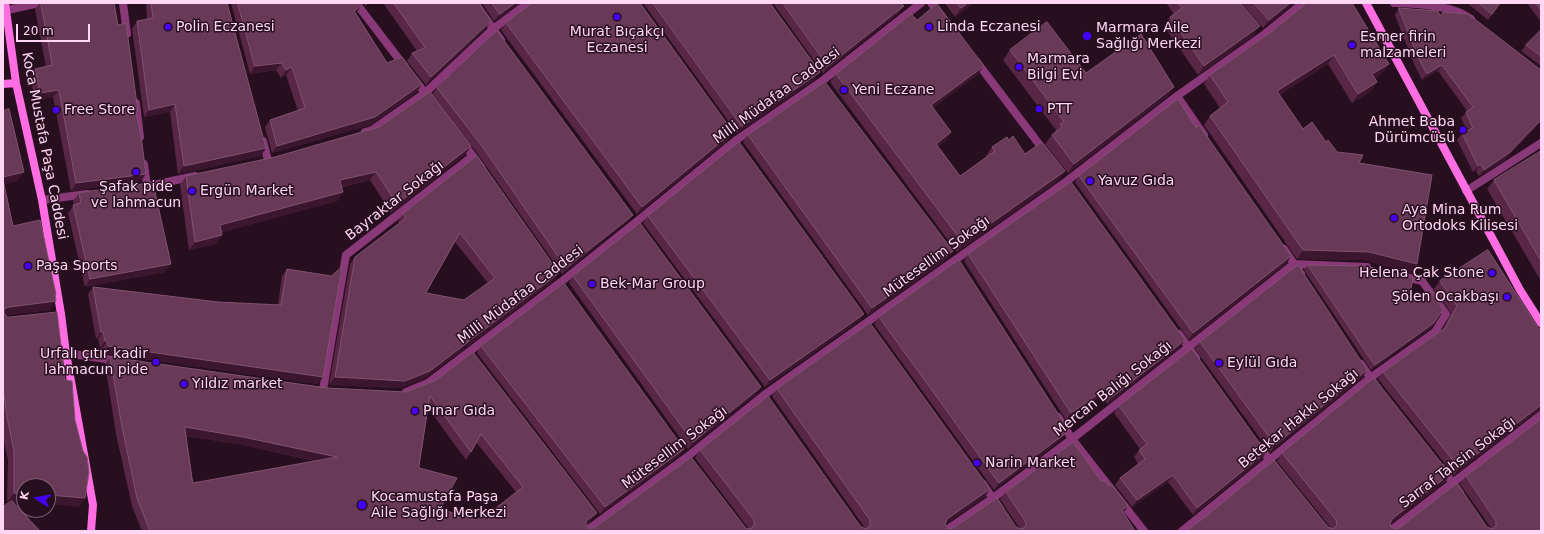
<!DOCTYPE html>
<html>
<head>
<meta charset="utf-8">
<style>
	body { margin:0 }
	#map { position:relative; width:1544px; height:534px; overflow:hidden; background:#280f1f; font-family:"DejaVu Sans",sans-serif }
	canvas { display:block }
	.frame { position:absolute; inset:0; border:4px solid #ffd6f3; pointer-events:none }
	.north { position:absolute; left:16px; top:478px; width:40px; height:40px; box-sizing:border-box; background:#280f1f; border:1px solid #7e5f74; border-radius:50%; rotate:282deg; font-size:11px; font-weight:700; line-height:16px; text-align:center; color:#ffd6f3 }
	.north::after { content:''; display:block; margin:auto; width:14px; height:18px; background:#4602ff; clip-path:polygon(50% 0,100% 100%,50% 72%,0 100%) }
	.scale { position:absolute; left:16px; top:24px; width:74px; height:18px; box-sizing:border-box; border:2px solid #ffd6f3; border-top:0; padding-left:5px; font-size:12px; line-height:14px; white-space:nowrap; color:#ffd6f3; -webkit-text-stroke:3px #280f1f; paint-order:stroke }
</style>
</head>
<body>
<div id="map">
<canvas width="1544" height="534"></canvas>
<div class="frame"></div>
<div class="north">K</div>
<div class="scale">20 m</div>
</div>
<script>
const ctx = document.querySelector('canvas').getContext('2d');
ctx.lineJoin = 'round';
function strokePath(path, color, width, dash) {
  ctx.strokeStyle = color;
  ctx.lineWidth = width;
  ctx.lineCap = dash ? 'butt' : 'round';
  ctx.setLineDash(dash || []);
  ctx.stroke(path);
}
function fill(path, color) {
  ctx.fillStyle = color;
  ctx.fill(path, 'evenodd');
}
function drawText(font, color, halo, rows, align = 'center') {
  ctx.font = font + ' "DejaVu Sans",sans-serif';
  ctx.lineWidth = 3;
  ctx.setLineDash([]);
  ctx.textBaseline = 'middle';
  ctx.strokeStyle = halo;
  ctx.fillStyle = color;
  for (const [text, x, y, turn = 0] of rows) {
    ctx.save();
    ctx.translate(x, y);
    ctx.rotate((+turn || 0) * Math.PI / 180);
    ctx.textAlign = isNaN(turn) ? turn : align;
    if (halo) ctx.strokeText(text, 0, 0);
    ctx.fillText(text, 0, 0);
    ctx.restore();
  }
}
strokePath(new Path2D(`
	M123 3 127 34
	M356 3 405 67
	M475 3 501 40
	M931 3 941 15
	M1394 3C1418 4 1452 5 1471 19
	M3 11 39 3
	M976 61 1045 152
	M414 79 433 103
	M1177 96 1204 135
	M136 103 140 137
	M365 132 372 130 425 93 493 29 528 3
	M263 141 268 160
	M463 143 481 167
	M144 164 147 186
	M144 187 195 176
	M1466 191 1541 143
	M42 200 87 194
	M1284 249 1301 274
	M1294 264 1367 267
	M1179 334 1196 358
	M66 353 119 361
	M1361 364 1378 389
	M323 390 346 255 473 156
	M406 392 428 383 561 282 636 222 735 141 822 81 921 3
	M1058 417 1072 439 1144 531
	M1259 446 1277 470
	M1442 468 1460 493
	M983 484 1000 509
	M586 531 687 457 764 395 1067 181 1177 96 1262 36 1303 3
	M945 531 993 498 1072 439 1294 264
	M1182 531 1370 378 1435 332 1446 314 1422 281 1401 276
	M1390 531 1541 415`), '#893878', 8);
strokePath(new Path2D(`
	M5 3 16 83 42 200 61 314 66 353 93 505 91 531
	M1366 3 1520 290 1541 323
	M3 84 16 83`), '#ff6de3', 8);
fill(new Path2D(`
	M40 3H114L118 25 138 112 136 115 141 181 71 191 53 97 35 101 30 76 35 69 46 67 35 9Z
	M146 3H227L261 156 178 174 170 112 144 117 132 29 137 21 147 19Z
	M231 3H360L356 13 387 63 422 84 417 92 370 125 272 153 265 127 270 120 298 111 286 75 281 78 276 70 250 74Z
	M363 3H369L365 6Z
	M383 3H479L486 28 426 85 407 61 412 53 417 51Z
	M482 3H520L494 21Z
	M643 3H770L814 80 737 133Z
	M773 3H901L904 6 898 14 823 73Z
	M945 3H973L955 17Z
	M1166 3H1240L1254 35 1198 75 1164 26 1170 17 1174 14Z
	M1241 3H1294L1263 28Z
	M1467 3H1501L1488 20Z
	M1527 3H1541V22Z
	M1399 8 1440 16 1505 160 1479 176 1476 171 1473 172 1457 140 1462 133 1467 131 1461 118 1467 111 1438 71 1422 80 1414 64 1395 15Z
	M917 20 978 74 932 108 951 132 945 141 938 146 960 176 987 157 986 156 992 147 1009 140 1025 154 1059 180 957 252 830 82 836 74Z
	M506 23 733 132 728 140 637 214 501 30Z
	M1541 30V66L1521 51 1526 45Z
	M1271 32 1389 64 1383 72 1375 78 1377 82 1371 91 1352 103 1328 64 1279 95 1303 129 1326 142 1337 152 1359 163 1417 264 1411 273 1363 260 1297 259 1204 125 1210 116 1220 108 1204 84 1210 75Z
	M1010 50 1086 73 1168 96 1068 173 1045 144 1052 135 1054 133 1056 130 1003 60Z
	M437 88 633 215 628 221 562 274 477 153 432 94Z
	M3 111 17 181 4 184 13 226 56 294 49 310 6 315 79 507 24 486V503L7 502 8 460 3 437Z
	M748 135 953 251 948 258 868 315 743 142Z
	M471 146 465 155 391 213 370 180 342 187 337 201 222 232 216 244 189 250 180 185 186 176Z
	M1541 151V281L1487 189 1494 180Z
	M477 156 559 273 553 281 468 346H465L463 350 425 378 400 388 329 385 350 264 355 257 399 223 398 222 403 214ZM455 242 488 283 464 300 426 293Z
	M1079 176 1291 256 1287 263 1189 340 1075 182Z
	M79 193 165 272 85 287 68 213 74 205 73 201Z
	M648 216 864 314 859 321 765 387 643 223Z
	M968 254 1185 340 1180 347 1107 404 1101 396 1066 420 964 261Z
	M1308 265 1408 303 1431 328 1371 370 1304 270Z
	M287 269 323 377 318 384 103 353 102 349 100 348 98 339H96L88 294 93 287 218 302 278 305 282 276Z
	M573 276 761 387 756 394 688 449 569 283Z
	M1440 281 1541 332V410L1538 411 1454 475 1378 379 1383 372 1443 329 1451 313 1434 289Z
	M879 317 1061 427V440L994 490 874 324Z
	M1200 342 1363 377 1270 452 1195 349Z
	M481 346 684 449 679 456 600 514 477 353Z
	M110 357 327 388 406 392 436 380 597 513 591 520 586 525 589 528 745 527 747 529H749L695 458 700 450 865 528 772 396 777 389 985 497 945 524 948 529 1016 527 1020 529 1000 499 1006 492 1102 482 1109 486 1128 506 1123 513 1135 531H142L132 506 116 434 105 364ZM428 408 466 460 471 452 476 442 516 492 492 511 476 520 440 509 419 468ZM186 436 238 444 315 461 193 483Z
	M1119 406 1266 452 1262 459 1193 515 1168 482 1132 507 1115 485 1120 478 1138 464 1134 457 1140 449 1114 413Z
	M1282 453 1450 474 1445 482 1390 524 1391 527 1396 529 1487 527 1491 528 1460 484 1466 476 1541 531H1186L1328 527 1331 528 1277 461Z`), '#572745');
fill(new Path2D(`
	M515 3H520L494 21 500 14Z
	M968 3H973L955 17 961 8Z
	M1290 3H1294L1263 28 1269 20Z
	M362 5 356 13 349 18 354 11Z
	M904 6 898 14 823 73 828 66Z
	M491 21 486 28 426 85 431 77Z
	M1260 26 1254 35 1198 75 1204 66Z
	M1334 55 1328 64 1271 100 1277 91Z
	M282 63 276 70 250 74 255 66Z
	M1389 64 1383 72 1366 83 1372 74Z
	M1442 65 1438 71 1422 80 1427 74Z
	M984 66 978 74 925 114 931 105Z
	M292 67 286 75 281 78 286 70Z
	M820 72 814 80 737 133 742 126Z
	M1377 82 1371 91 1352 103 1358 94Z
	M422 84 417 92 370 125 272 153 277 146Z
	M1174 87 1168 96 1068 173 1074 164Z
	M59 90 53 97 35 101 40 93Z
	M175 104 170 112 144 117 149 110Z
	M1541 120V122L1505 160 1479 176 1484 170Z
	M733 132 728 140 637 214 642 207Z
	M951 132 945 141 930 152 936 144Z
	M471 146 465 155 391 213 397 204Z
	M266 148 261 156 178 174 184 166Z
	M1481 164 1476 171 1473 172 1478 166Z
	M1065 171 1059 180 957 252 963 243Z
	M24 172 17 181 3 185V177Z
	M376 172 370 180 334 188 340 180Z
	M146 174 141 181 71 191 76 183Z
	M343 192 337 201 214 234 220 225Z
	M633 215 628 221 562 274 566 268Z
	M222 235 216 244 189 250 195 242Z
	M1303 250 1369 252 1417 264 1411 273 1363 260 1297 259Z
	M953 251 948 258 868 315 872 308Z
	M1291 256 1287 263 1189 340 1193 333Z
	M171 264 165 272 85 287 90 279Z
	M559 273 553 281 468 346H465L463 350 425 378 400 388 329 385 335 377 470 339Z
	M56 294 51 301H56L49 310 3 315 4 309 9 307Z
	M864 314 859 321 765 387 770 380Z
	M1434 323 1431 328 1371 370 1375 365Z
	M101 332H103L98 339H96Z
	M1185 340 1180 347 1107 404 1112 397Z
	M105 341 107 342 102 349 100 348Z
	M108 346 323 377 318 384 103 353Z
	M1367 370 1363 377 1270 452 1275 445Z
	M761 387 756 394 688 449 693 442Z
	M1106 389 1101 396 1066 420 1071 413Z
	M1541 405V410L1538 411 1454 475 1459 468Z
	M185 427 243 437 337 457 331 464 238 444 180 435Z
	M1066 433 1061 440 994 490 999 483Z
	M684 449 679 456 600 514 605 507Z
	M1266 452 1262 459 1193 515 1197 508Z
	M1450 474 1445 482 1387 527 1392 519Z
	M1173 475 1168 482 1132 507 1137 500Z
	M990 489 985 497 942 527 947 519Z
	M14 493H24V503L7 502Z
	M48 495 85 498 79 507 48 504Z
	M1128 506 1123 513 1122 510Z
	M597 513 591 520 581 528 586 521Z`), '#3c162e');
const building = new Path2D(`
	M41 3H114L118 25 126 23 138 112H136L141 136 146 174 76 183 59 90 40 93 35 69 52 65Z
	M151 3H227L266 148 184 166 175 104 149 110 137 21 153 18Z
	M238 3H360L362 5 354 11 387 63 402 57 422 84 375 117 277 146 270 120 305 108 292 67 286 70 282 63 255 66Z
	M394 3H479L491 21 431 77 412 53 425 48Z
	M492 3H515L500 14Z
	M532 3H640L733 132 642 207 506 23Z
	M653 3H770L820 72 742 126Z
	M783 3H901L904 6 828 66Z
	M957 3H968L961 8Z
	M1178 3H1240L1260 26 1204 66 1170 17 1182 8Z
	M1254 3H1290L1269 20Z
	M1307 3H1352L1389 64 1372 74 1377 82 1358 94 1334 55 1277 91 1303 129 1312 122 1326 142 1328 140 1337 152 1363 155 1359 163 1432 175 1417 264 1369 252 1303 250 1210 116 1228 102 1210 75 1271 32Z
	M1479 3H1500L1492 14Z
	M1536 3H1541V10Z
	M937 4 984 66 931 105 951 132 936 144 960 176 995 151 992 147 1007 137 1009 140 1013 136 1025 154 1042 142 1065 171 963 243 836 74 911 14 917 20Z
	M1399 8 1438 11 1440 16 1443 12 1468 14 1541 70V120L1509 153 1484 170 1481 164 1478 166 1462 133 1473 128 1466 112 1473 107 1442 65 1427 74 1418 57Z
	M1047 22 1086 73 1141 34 1174 87 1074 164 1052 135 1062 127 1060 124 1064 122 1010 50Z
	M1541 30V56L1526 45Z
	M497 31 633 215 566 268 482 146 437 88Z
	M825 82 953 251 872 308 748 135Z
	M430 92 471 146 397 204 376 172 340 180 343 192 220 225 222 235 195 242 186 176 275 157 379 127Z
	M1178 99 1196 128 1199 125 1291 256 1193 333 1079 176Z
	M9 109 24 172 3 177V111Z
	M739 142 864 314 770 380 648 216Z
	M1541 151V261L1494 180Z
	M477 156 559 273 473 338 470 339 468 342 430 371 405 381 335 377 355 257 406 218 403 214ZM460 233 495 278 464 300 426 293Z
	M3 180 13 226 40 220 56 294H55L56 301 9 307 4 309V313L7 317H10L57 312 65 380 72 381 75 420 83 451 87 457 89 472 85 498 48 495V486H24V493H14V451L7 417 3 387Z
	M1071 182 1185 340 1112 397 1106 389 1071 413 968 254Z
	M153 183 171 264 90 279 73 205 81 203 79 193Z
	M640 223 761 387 693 442 573 276Z
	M1488 250 1541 332V405L1459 468 1383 372 1445 328 1457 306 1440 281Z
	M959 260 1064 423 1060 425 1066 433 999 483 879 317Z
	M1298 265 1367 370 1275 445 1200 342Z
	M1308 265 1366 266 1413 278 1408 303 1429 290 1443 309 1434 323 1375 365Z
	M342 267 323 377 108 346 107 342 105 341 103 332H101L93 287 218 302 281 305 287 269 331 276Z
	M564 283 684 449 605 507 481 346Z
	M870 323 990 489 947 519 945 524 948 529 953 528 997 498 1016 527 1020 529 1024 528 1026 524 1025 521 1006 492 1073 442 1102 482 1104 480 1109 486 1111 484 1128 506 1122 510 1135 531H150L137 498 122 427 110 357 327 388 406 392 436 380 473 352 597 513 586 521V525L589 528H594L691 457 745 527 747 529 752 528 754 525V520L700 450 768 396 861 527 866 529 870 526V520L777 389ZM430 396 471 452 481 434 523 487 492 511 476 520 440 509 457 478 419 468ZM185 427 243 437 337 457 193 483Z
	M1192 349 1266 452 1197 508 1173 475 1137 500 1120 478 1145 459 1139 450 1147 444 1119 406Z
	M1374 378 1450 474 1392 519 1390 524 1391 527 1396 529 1399 528 1457 483 1487 527 1492 529 1496 526V521L1466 476 1541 419V531H1365V530L1363 531H1186L1205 517 1274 460 1328 527 1333 529 1337 525 1336 520 1282 453Z
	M12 501 40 531H3V507Z`);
fill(building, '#693a58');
strokePath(building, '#805270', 1);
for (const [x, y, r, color] of [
	[617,17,4,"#4602ff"],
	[168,27,4,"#4602ff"],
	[929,27,4,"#4602ff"],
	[1087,36,5,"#4602ff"],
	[1352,45,4,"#4602ff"],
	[1019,67,4,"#4602ff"],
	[844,90,4,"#4602ff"],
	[1039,109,4,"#4602ff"],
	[56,110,4,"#4602ff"],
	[1463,130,4,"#4602ff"],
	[136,172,4,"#4602ff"],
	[1090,181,4,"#4602ff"],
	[192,191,4,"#4602ff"],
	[1394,218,4,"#4602ff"],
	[28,266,4,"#4602ff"],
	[1492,273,4,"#4602ff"],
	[592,284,4,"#4602ff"],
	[1507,297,4,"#4602ff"],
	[156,362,4,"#4602ff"],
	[1219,363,4,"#4602ff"],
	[184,384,4,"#4602ff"],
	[415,411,4,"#4602ff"],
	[977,463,4,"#4602ff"],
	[362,505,5,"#4602ff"]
]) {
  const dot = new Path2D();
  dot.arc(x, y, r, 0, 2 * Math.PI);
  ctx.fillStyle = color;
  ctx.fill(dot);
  strokePath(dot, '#280f1f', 1.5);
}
drawText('14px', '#ffd6f3', '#280f1f', [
	["Polin Eczanesi",176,27],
	["Linda Eczanesi",937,27],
	["Marmara Aile",1096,28],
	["Sağlığı Merkezi",1096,44],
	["Murat Bıçakçı",617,32,"center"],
	["Eczanesi",617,48,"center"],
	["Esmer firin",1360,37],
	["malzameleri",1360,53],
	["Marmara",1027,59],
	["Bilgi Evi",1027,75],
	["Yeni Eczane",852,90],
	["PTT",1047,109],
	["Free Store",64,110],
	["Ahmet Baba",1455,122,"right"],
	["Dürümcüsü",1455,138,"right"],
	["Yavuz Gıda",1098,181],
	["Şafak pide",136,187,"center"],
	["ve lahmacun",136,203,"center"],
	["Ergün Market",200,191],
	["Aya Mina Rum",1402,210],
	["Ortodoks Kilisesi",1402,226],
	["Paşa Sports",36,266],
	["Helena Çak Stone",1484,273,"right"],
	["Bek-Mar Group",600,284],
	["Şölen Ocakbaşı",1499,297,"right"],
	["Urfalı çıtır kadir",148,354,"right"],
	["lahmacun pide",148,370,"right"],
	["Eylül Gıda",1227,363],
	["Yıldız market",192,384],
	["Pınar Gıda",423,411],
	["Narin Market",985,463],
	["Kocamustafa Paşa",371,497],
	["Aile Sağlığı Merkezi",371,513]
], 'left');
drawText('14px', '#ffd6f3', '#280f1f', [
	["Milli Müdafaa Caddesi",777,96,-36],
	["Koca Mustafa Paşa Caddesi",44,146,79],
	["Bayraktar Sokağı",395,201,-38],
	["Mütesellim Sokağı",937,257,-36],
	["Milli Müdafaa Caddesi",521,295,-37],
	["Mercan Balığı Sokağı",1113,389,-38],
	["Betekar Hakkı Sokağı",1299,419,-39],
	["Mütesellim Sokağı",675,448,-37],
	["Sarraf Tahsin Sokağı",1458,463,-37]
]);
</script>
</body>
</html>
